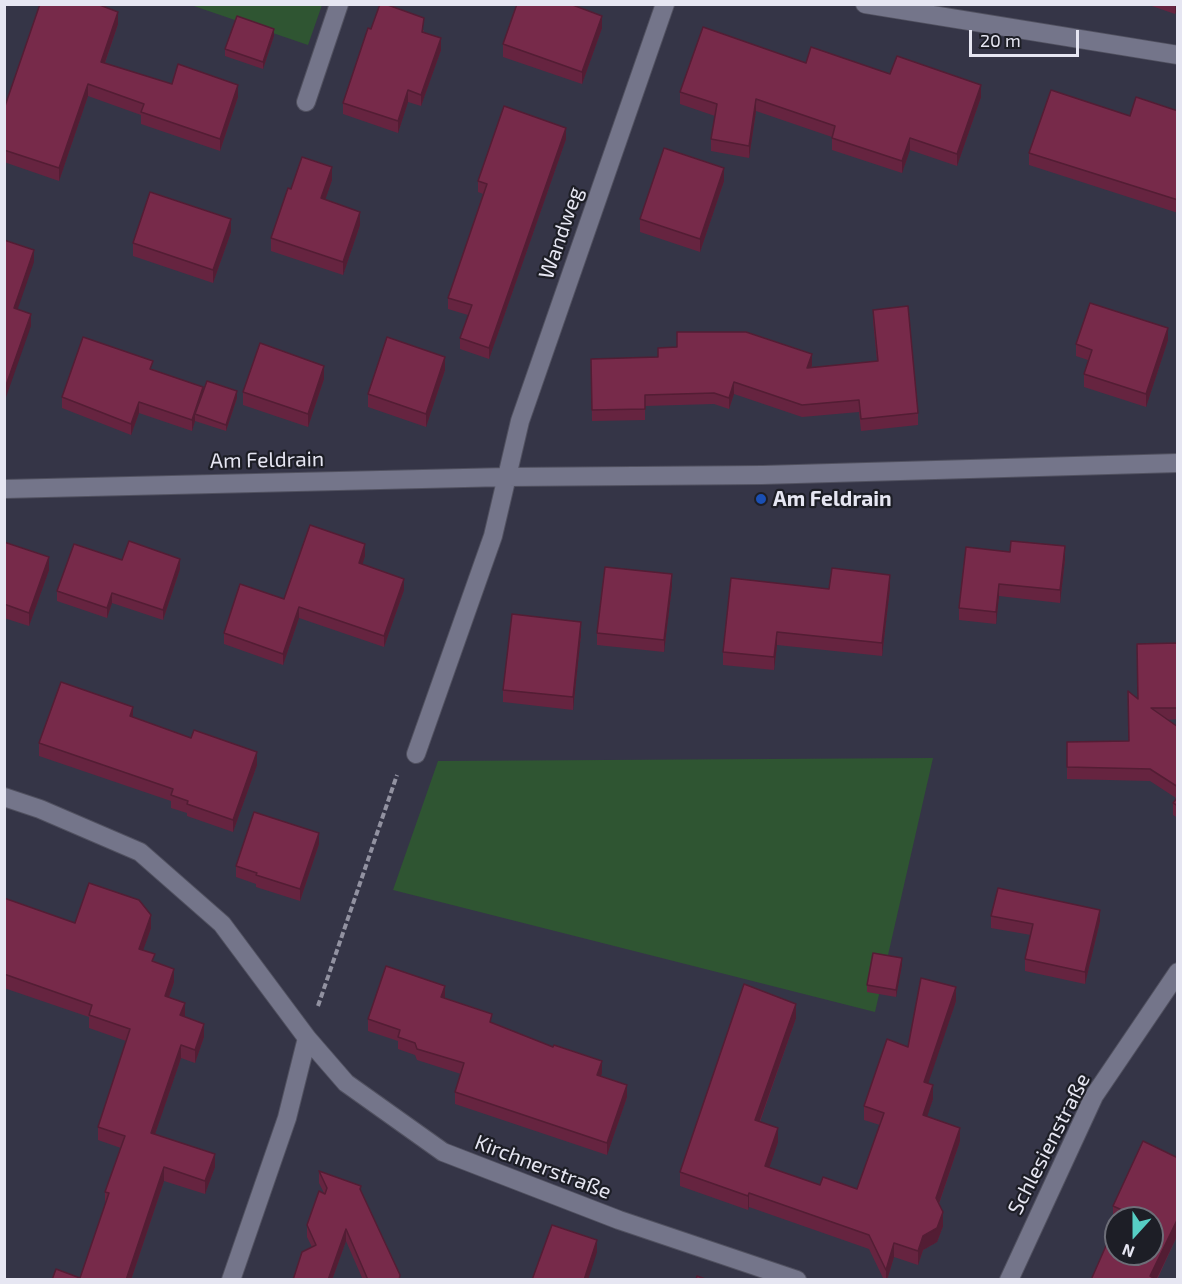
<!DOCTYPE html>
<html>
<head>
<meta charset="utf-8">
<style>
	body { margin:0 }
	#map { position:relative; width:1182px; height:1284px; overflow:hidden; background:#353547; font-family:"Exo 2",sans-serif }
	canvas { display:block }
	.frame { position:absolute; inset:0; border:6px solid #e6e6f2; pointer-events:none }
	.north { position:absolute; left:1104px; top:1206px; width:60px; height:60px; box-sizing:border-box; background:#1d1e26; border:2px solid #6d6e78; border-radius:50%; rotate:201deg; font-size:16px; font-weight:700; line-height:24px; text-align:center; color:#e6e6f2 }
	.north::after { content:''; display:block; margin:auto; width:21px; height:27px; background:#56cec4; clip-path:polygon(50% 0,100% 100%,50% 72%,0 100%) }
	.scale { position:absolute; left:969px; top:30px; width:110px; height:27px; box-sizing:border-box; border:3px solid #e6e6f2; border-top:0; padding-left:8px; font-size:18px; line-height:21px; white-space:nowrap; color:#e6e6f2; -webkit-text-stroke:4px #1d1e26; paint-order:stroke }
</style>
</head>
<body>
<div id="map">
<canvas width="1182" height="1284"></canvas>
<div class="frame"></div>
<div class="north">N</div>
<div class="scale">20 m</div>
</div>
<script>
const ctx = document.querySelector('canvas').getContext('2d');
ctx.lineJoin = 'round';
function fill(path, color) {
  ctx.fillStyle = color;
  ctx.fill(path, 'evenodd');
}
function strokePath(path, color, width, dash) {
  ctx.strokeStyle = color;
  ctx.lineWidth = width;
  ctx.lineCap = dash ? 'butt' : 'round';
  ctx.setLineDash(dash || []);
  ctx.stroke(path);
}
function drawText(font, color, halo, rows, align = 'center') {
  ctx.font = font + ' "Exo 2",sans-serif';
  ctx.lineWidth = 4.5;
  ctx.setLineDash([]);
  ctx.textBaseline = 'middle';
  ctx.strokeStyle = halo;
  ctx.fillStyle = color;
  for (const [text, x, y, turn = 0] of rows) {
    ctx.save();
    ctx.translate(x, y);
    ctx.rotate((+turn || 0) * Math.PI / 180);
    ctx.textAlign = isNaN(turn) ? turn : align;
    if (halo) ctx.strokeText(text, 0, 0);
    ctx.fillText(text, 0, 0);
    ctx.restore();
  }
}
fill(new Path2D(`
	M191 5H322L308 45Z
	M933 758 875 1012 393 890 438 761Z`), '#2f5532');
const minor = new Path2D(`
	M865 4 1178 55
	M306 102 339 4
	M4 489 506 477 762 475 1178 463
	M416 754 493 536 520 421 665 4
	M4 797 40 809 140 852 222 924 307 1038 346 1083 443 1152 619 1220 797 1280
	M231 1280 287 1118 307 1038
	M1009 1280 1094 1096 1178 972`);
strokePath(minor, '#515160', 20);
strokePath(new Path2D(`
	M318 1006 397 775`), '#9292a1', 4, [6, 3]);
strokePath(minor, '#74758a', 18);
fill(new Path2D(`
	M1146 4H1178L1175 14Z
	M118 24 105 63 172 84 238 97 220 151 141 124V115L88 96 59 181 4 162V109Z
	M602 28 582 84 503 57V44Z
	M371 29 424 30 423 33 441 50 421 106 408 102 398 133 343 114V103Z
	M274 36 263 69 225 56V49Z
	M806 63 890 74 981 97 957 166 910 150 902 173 832 150V137L756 111 749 158 711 151V139L715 116 680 104V92Z
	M1178 111V213L1029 165V153L1130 116Z
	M566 139 489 359 460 349V338L468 315 448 309V298L483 194 478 192V181Z
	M332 180 325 200 360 225 343 275 271 251V238L291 189Z
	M724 181 700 252 640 232V219Z
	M231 232 213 283 133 256V243Z
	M873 310 918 413V425L861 431 859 412 802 417 734 394 729 409 714 404 645 406V420L592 421 591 359 658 357V348L812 365 811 368 877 361 873 321Z
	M1168 340 1146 407 1084 387V374L1088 360 1076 356V344Z
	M153 369 203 391 237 398 226 431 195 421 192 431 139 413 131 435 62 408V397Z
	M445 370 426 427 368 407V394Z
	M324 379 308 427 243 405V392Z
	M4 542 49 570 29 626 4 618Z
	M966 547 1065 559 1060 603 999 596 996 624 959 620V608Z
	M365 556 362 565 404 590 384 647 299 618 283 665 224 644V633Z
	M122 560 180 569 163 620 112 603 107 618 57 601V591Z
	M672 586 664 652 597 645V633Z
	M890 588 882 656 777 645 774 670 723 665V652L829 589Z
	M581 634 573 710 503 702V690Z
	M1178 643V719L1167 720 1178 727V818L1173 815V803L1176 798 1150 781 1067 779V742L1129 741 1138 698Z
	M133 717 257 765 233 832 187 816V813L171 808V801L39 756V743Z
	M319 844 300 901 256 887V884L236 877V866Z
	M4 898 75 923 151 928 143 950 174 982 169 997 185 1017 204 1037 195 1063 181 1058 155 1134 215 1167 205 1194 164 1181 131 1280H52L80 1278 105 1205V1192L121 1148 98 1140V1127L126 1041 89 1028V1017L4 988Z
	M991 916 1100 921 1085 984 1025 971V959L1031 935 991 928Z
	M902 965 896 997 867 992V985Z
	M445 998 492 1023 602 1073 600 1076 627 1097 607 1155 455 1104V1092L461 1074 417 1060 415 1055 398 1049V1041L368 1031V1019Z
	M956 1001 928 1083 933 1099 927 1116 960 1141 939 1204 943 1226 937 1242 923 1250 918 1265 894 1257 887 1280H884L869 1249 749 1207 748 1210 680 1186V1172L796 1018 760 1122 778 1142 769 1168 820 1185 857 1189 880 1125 864 1120V1106L908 1047Z
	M1143 1141 1178 1158V1234L1157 1280H1091L1116 1224 1113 1222V1206ZM1116 1218H1152V1254H1116Z
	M319 1171 361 1191 400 1280H363L346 1241 332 1280H293L312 1247 307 1237V1225L324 1193 319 1183Z`), '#662440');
fill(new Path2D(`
	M1175 4H1178V6L1175 14Z
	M118 12V24L101 74V62Z
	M602 16V28L582 84V72Z
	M274 29V36L263 69V62Z
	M441 38V50L421 106V95Z
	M88 84V96L59 181V168Z
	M238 85V97L220 151V139Z
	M981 85V97L957 166V154Z
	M408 90V102L398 133V121Z
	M756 99V111L749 158V146Z
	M566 128V139L489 359V348Z
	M910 138V150L902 173V161Z
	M332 167V180L321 212V198Z
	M724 168V181L700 252V239Z
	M360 212V225L343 275V262Z
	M231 219V232L213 283V270Z
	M34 250V262L14 320V308Z
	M31 314V326L4 403V391Z
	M1168 328V340L1146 407V394Z
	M812 354V365L807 380V368Z
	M445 357V370L426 427V414Z
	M324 366V379L308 427V414Z
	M734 382V394L729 409V398Z
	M203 387V398L195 414V421L192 431V420Z
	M237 391V398L226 431V425Z
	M139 402V413L131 435V424Z
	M365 544V556L359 575V563Z
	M1065 546V559L1060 603V590Z
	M49 557V570L29 626V613Z
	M180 559V569L163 620V610Z
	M672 574V586L664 652V640Z
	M890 575V588L882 656V643Z
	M404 579V590L384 647V636Z
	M999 584V596L996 624V612Z
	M112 593V603L107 618V608Z
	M299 607V618L283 665V654Z
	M581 622V634L573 710V697Z
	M777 632V645L774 670V657Z
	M133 707V720L130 716Z
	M257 752V765L233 832V820Z
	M319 833V844L300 901V889Z
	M1100 910V921L1085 984V972Z
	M151 915V928L139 962V949Z
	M902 958V965L896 997V990Z
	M174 969V982L165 1009V996Z
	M445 986V998L441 1009V997Z
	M956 987V1001L924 1096V1082Z
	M185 1003V1016L180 1029V1015Z
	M796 1004V1018L755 1134V1120Z
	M204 1024V1037L195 1063V1050Z
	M181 1045V1058L151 1146V1133Z
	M602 1061V1073L597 1087V1075Z
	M627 1085V1097L607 1155V1143Z
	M933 1085V1099L923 1129V1115Z
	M778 1128V1142L765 1180V1166Z
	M960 1128V1141L936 1212V1198Z
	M215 1154V1167L205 1194V1181Z
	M164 1167V1181L131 1280H126Z
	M749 1193V1207L748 1210V1196Z
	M943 1212V1226L937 1242 923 1250 918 1265V1251L923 1236Z
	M1178 1218V1234L1156 1280 1150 1276Z
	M346 1229V1241L332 1280H328Z
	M597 1240V1252L588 1280H584Z
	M894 1243V1257L887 1280H886V1270Z`), '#531d34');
const building = new Path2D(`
	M40 4H97L118 12 101 62 172 84 178 64 238 85 220 139 141 112 144 104 88 84 59 168 4 150V109Z
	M380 4H385L424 18 422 32 441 38 421 95 408 90 398 121 343 103 368 28 371 29Z
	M517 4H570L602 16 582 72 503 44Z
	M237 16 274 29 263 62 225 49Z
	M703 27 806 63 811 47 890 74 897 56 981 85 957 154 910 138 902 161 832 138 835 126 756 99 749 146 711 139 717 104 680 92Z
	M1051 90 1130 116 1136 97 1178 111V200L1029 153Z
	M504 106 566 128 489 348 460 338 472 305 448 298 487 184 478 181Z
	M664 148 724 168 700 239 640 219Z
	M302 157 332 167 321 198 360 212 343 262 271 238 288 188 291 189Z
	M150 192 231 219 213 270 133 243Z
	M4 240 34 250 14 308 31 314 4 391Z
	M1090 303 1168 328 1146 394 1084 374 1092 350 1076 344Z
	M908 306 918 413 861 419 859 400 802 405 734 382 729 398 714 393 645 395V409L592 410 591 359 658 357V348L677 347V332H746L812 354 807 368 878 361 873 310Z
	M83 337 153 361 150 369 203 387 192 420 139 402 131 424 62 397Z
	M387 337 445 357 426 414 368 394Z
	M260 343 324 366 308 414 243 392Z
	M207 381 237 391 226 425 195 414Z
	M310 525 365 544 359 563 404 579 384 636 299 607 283 654 224 633 240 584 284 599Z
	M129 541 180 559 163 610 112 593 107 608 57 591 74 544 122 560Z
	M1011 541 1065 546 1060 590 999 584 996 612 959 608 966 547 1010 552Z
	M4 542 49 557 29 613 4 604Z
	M605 567 672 574 664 640 597 633Z
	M832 568 890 575 882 643 777 632 774 657 723 652 731 578 829 589Z
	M512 614 581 622 573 697 503 690Z
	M1178 643V708H1151L1178 727V787L1150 769 1067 767V742L1129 741 1128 691 1138 699 1137 644Z
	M61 682 133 707 130 716 191 738 194 730 257 752 233 820 187 804 188 801 171 795 173 789 39 743Z
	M1178 797V806L1173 803Z
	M254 812 319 833 300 889 256 875 257 873 236 866Z
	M89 883 139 900 151 915 139 949 155 954 152 961 174 969 165 996 185 1003 180 1015 204 1024 195 1050 181 1045 151 1133 215 1154 205 1181 164 1167 126 1280H52L56 1269 80 1278 109 1193 105 1192 125 1136 98 1127 130 1029 89 1015 92 1005 4 974V898L75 923Z
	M998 888 1100 910 1085 972 1025 959 1033 924 991 916Z
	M873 953 902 958 896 990 867 985Z
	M386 966 445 986 441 997 492 1014 490 1022 553 1047 554 1045 602 1061 597 1075 627 1085 607 1143 455 1092 464 1063 417 1049 415 1043 398 1037 400 1030 368 1019Z
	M921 978 956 987 924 1082 933 1085 923 1115 960 1128 936 1198 943 1212 937 1228 923 1236 918 1251 894 1243 886 1270 869 1235 749 1193 748 1196 680 1172 744 984 796 1004 755 1120 778 1128 765 1166 820 1185 823 1177 857 1189 884 1113 864 1106 887 1039 908 1047Z
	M1143 1141 1178 1158V1218L1150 1276 1157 1280H1091L1116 1223V1254H1152V1218H1118L1122 1210 1113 1206Z
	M319 1171 361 1186 360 1189 400 1275 399 1280H368L346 1229 328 1280H293L302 1252 316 1245 307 1225 319 1191 325 1194 327 1188Z
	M552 1225 597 1240 584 1280H532Z
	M697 1276 708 1280H696Z`);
fill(building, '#772a4a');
strokePath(building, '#531d34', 1.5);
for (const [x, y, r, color] of [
	[761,499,6,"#1a4fb4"]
]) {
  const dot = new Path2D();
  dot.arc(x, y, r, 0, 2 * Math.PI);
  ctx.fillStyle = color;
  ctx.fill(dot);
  strokePath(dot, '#1d1e26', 2);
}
drawText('21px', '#e6e6f2', '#1d1e26', [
	["Wandweg",561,233,-71],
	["Am Feldrain",267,460,-1],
	["Schlesienstraße",1049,1144,-63],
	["Kirchnerstraße",543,1167,21]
]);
drawText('bold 21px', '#e6e6f2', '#1d1e26', [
	["Am Feldrain",773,499]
], 'left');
</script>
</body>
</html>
